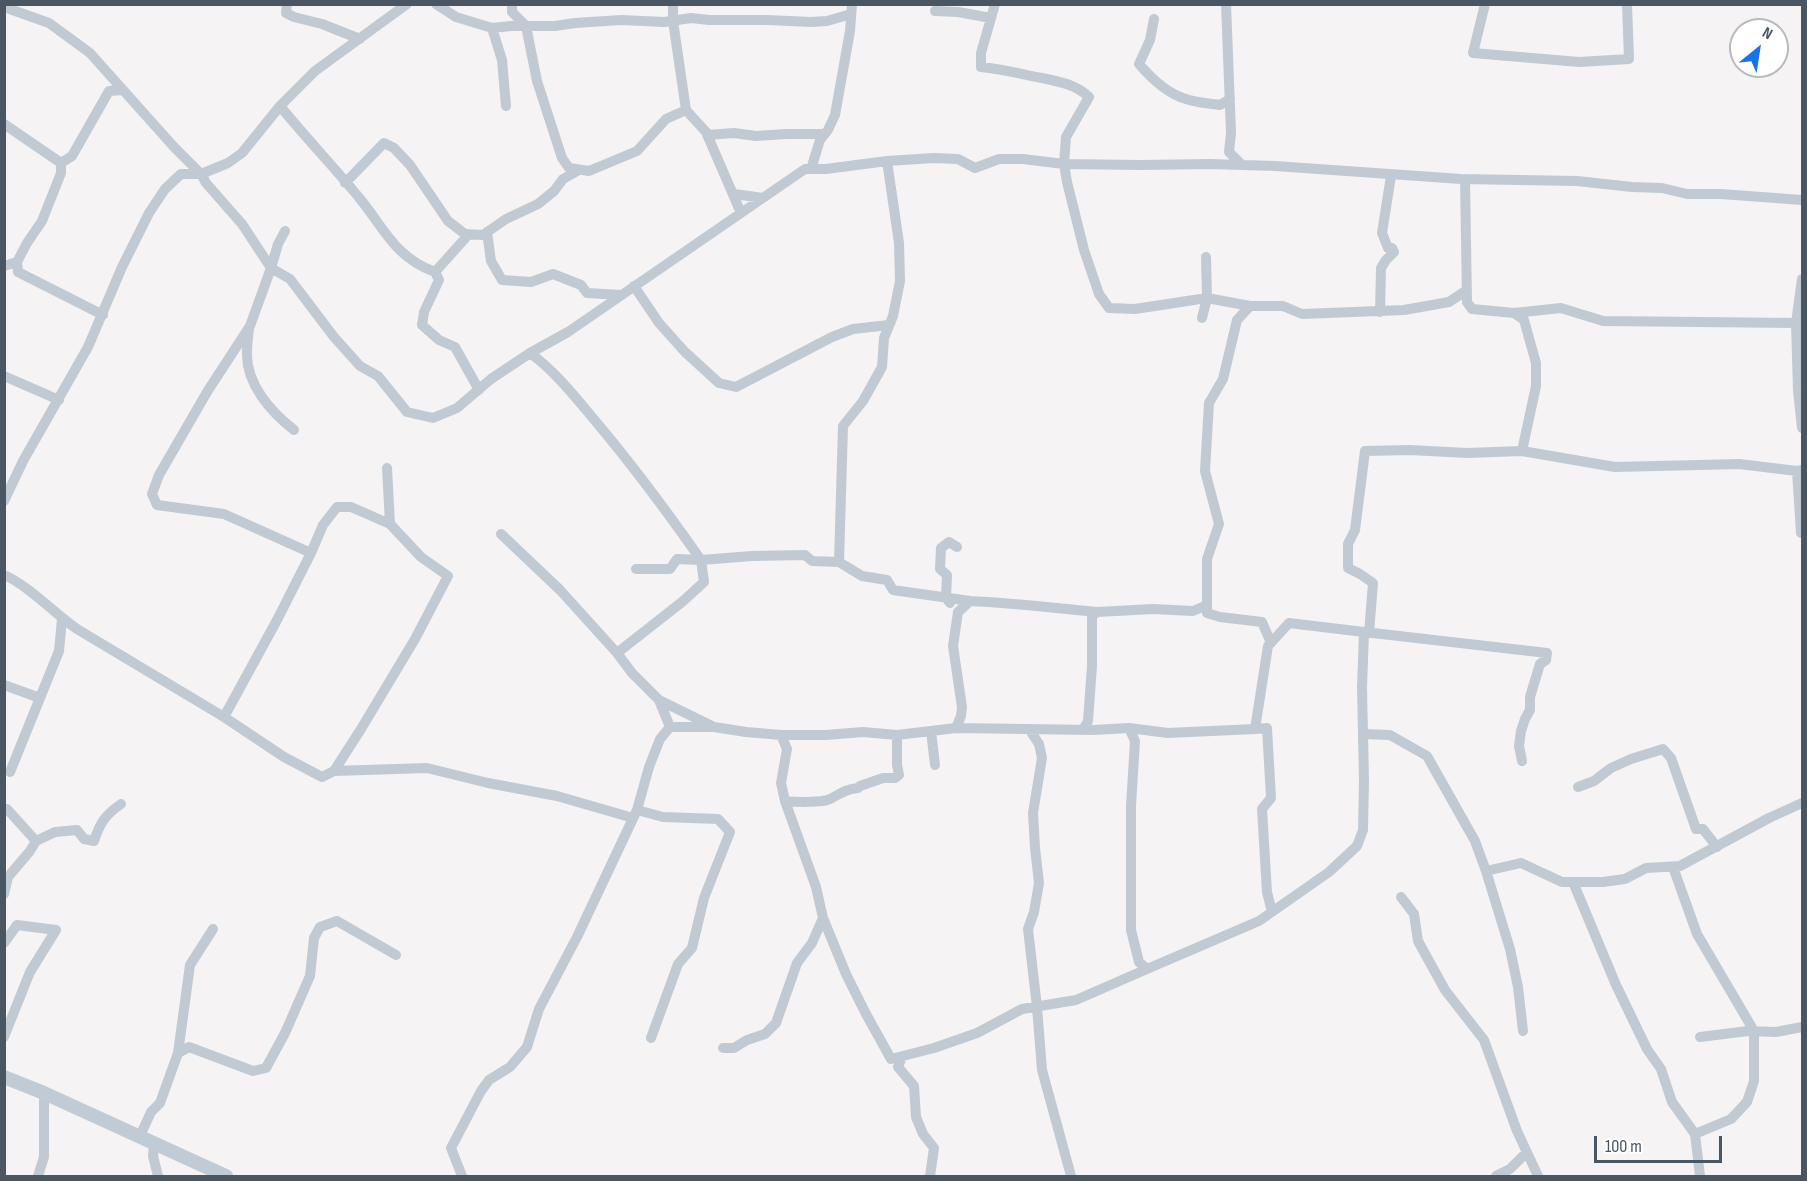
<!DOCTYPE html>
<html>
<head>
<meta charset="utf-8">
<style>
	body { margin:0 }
	#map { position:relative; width:1807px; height:1181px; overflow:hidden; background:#f5f3f3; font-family:"Sofia Sans Condensed",sans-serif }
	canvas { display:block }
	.frame { position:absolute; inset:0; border:6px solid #4a5661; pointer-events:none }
	.north { position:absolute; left:1729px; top:18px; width:60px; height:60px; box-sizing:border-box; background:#fff; border:2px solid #b7bbc0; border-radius:50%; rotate:30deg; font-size:16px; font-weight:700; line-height:24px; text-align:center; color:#4a5661 }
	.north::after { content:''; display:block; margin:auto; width:21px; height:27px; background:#1a73e8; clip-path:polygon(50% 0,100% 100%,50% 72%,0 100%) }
	.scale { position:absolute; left:1594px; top:1136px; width:128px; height:27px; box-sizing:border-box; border:3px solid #4a5661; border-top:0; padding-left:8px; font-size:18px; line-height:21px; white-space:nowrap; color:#4a5661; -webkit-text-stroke:4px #fff; paint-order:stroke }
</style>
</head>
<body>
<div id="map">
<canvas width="1807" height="1181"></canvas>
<div class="frame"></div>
<div class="north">N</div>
<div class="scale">100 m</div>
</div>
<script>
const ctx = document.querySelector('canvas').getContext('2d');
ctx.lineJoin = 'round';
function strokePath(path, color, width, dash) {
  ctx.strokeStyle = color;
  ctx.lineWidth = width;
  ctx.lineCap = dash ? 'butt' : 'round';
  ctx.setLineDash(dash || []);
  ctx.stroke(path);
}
strokePath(new Path2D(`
	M287 4 286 13 294 17 322 24 360 39
	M436 4 456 17 492 28 511 26H555L575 23 621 20 664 22 691 18 709 20H767L811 22 827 21 851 14
	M512 4V12L526 26 537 81 562 158 569 168 589 171 637 151 666 119 686 110
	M673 4V21L686 110 706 132 741 213
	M995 4 981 53V67C1002 69 1021 74 1042 78 1060 82 1075 84 1089 97L1066 137 1064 164 1067 182 1084 250 1099 294 1109 308 1135 309 1207 298 1250 306
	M1226 4 1231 133 1229 152 1242 165
	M1485 4 1473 53 1579 62 1629 59 1627 4
	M4 7 49 23 90 53 174 147 201 174 206 183 242 224 271 268 290 279 334 337 360 366 378 376 407 412 433 418 457 408 491 379 530 353C556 372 576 398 597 423 634 467 668 513 701 560L752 556 805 555 812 561 839 562 862 576 887 580 893 590 970 601
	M935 11 958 12 991 18
	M1154 19 1150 40 1139 64C1151 78 1168 94 1186 99 1197 103 1209 103 1220 105L1230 99
	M492 28 502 60 506 106
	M280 106C306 138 335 168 361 200 385 230 396 258 435 272L439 280 424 312 422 325 439 340 455 347 479 390
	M4 124 61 163
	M707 135 734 133 756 136 786 134H824
	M811 169 820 140 828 130 835 115 850 31 852 4
	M345 183 384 143 394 148 410 165 448 221 465 234 483 235 506 219 538 204 554 191 563 179 579 170
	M734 194 763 198
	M487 232 491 261 502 280 531 282 553 274 581 285 587 293 621 295
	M17 262 18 272 103 315
	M4 266 17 262 27 243 42 221 61 173V163L72 156 109 91 123 90
	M435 272 469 234
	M634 286 659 323 685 352 719 383 736 387 832 337 853 329 889 325
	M1380 312 1381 268 1386 260 1394 252 1392 248H1388L1382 233 1391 176
	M1514 313 1561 308 1603 321 1796 323 1802 279
	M1202 318 1207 298 1206 257
	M1796 323 1798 391 1802 428
	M249 329C248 337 247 345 247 353 246 384 271 412 294 430
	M530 353 568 332 805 169H826L887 161 934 158 958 159 975 168 999 159H1023L1064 164 1140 165 1210 164 1275 166 1461 179 1577 181 1632 187 1662 188 1687 194H1721L1802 200
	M4 376 59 400
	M1522 451 1615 467 1739 464 1797 471 1802 470
	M1797 471 1801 533
	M4 501 23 461 88 347 122 267 149 213 165 189 181 174H201L228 163 242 153 280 106 315 71 407 4
	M501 534 560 590 617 653 632 673 659 700 714 727 746 732 781 735H826L863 732 897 735 931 731
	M311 553 323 525 337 507H351L390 524
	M839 562 843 426 863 401 882 367 884 338 893 316 900 281 899 243 887 161
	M4 575C28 585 55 614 77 629L224 717 284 757 322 777 334 771 361 729 415 639 448 576 421 557 390 524 387 468
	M950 603 946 598 947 575 940 569 941 548 949 542 957 547
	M1369 633 1373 583 1360 574 1348 568V544L1355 530 1365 451 1410 450 1467 453 1522 451 1536 386V363L1524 320 1514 313 1472 309 1467 302 1465 179
	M1271 643 1262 622 1220 617 1207 613V559L1219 524 1205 471 1209 403 1223 379 1237 320 1250 306H1283L1302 314 1404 310 1449 302 1467 290
	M617 653 682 602 704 582 701 560 677 559 670 569H636
	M4 685 40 698
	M659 700 670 727
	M224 717 277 620 311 553 224 514 157 505 152 494 159 475 207 392 250 326 271 268 278 244 285 231
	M956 728 961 716 962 707 953 646 958 612 970 601C1012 603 1055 608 1097 612
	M1129 728 1135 741 1131 806V930L1139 962 1147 969 1259 921 1329 872 1357 846 1363 830 1364 780 1362 688 1364 632 1547 653 1546 660 1540 664 1530 697V710L1525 719 1521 731 1519 746 1522 761
	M1029 729 1039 744 1042 758 1033 813 1035 848 1039 883 1034 912 1028 929 1037 1007 1042 1070 1071 1176
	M1255 729 1267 728 1271 798 1262 809 1267 892 1272 912
	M1083 730 1088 721 1092 666V616L1097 612 1153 609 1193 611 1207 605
	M1363 734 1390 735 1427 756 1475 841 1486 871 1510 949 1518 987 1523 1031
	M781 735 787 749 781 783 785 801 816 887 823 918 846 974 866 1014 891 1059 934 1048 977 1033 1022 1009 1076 1000 1147 969
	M935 765 931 731 956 728 1093 730 1129 728 1168 733 1255 729 1268 646 1289 623 1364 632
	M334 771 427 768 488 783 557 796 633 818
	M10 772 59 651 62 619
	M1578 787 1594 781 1611 768 1631 759 1663 749 1671 758 1696 829H1703L1717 847
	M785 801C794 802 822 803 830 799 842 793 843 790 858 788L860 786 883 778H895L899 775 897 765V735
	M637 810 663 817 718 819 730 832 704 898 692 948 678 964 651 1038
	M36 841 55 832 77 830 84 839 94 841C100 823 105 815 121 804
	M1673 867 1697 934 1754 1031V1081L1747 1102 1731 1119 1695 1134
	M1486 871 1521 863 1562 882H1603L1625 879 1646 868 1680 866 1769 818 1802 803
	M1573 882 1616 985 1647 1049 1661 1069 1672 1102 1695 1134 1700 1176
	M4 894 8 877 30 851 36 841 7 809
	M1401 897 1414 914 1418 941 1445 990 1484 1040 1517 1131 1538 1176
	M4 943 17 925 56 930 30 972 4 1037
	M1700 1037 1748 1031 1776 1032 1802 1027
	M723 1048H734L747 1040 765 1034 776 1023 797 963 812 943 823 918
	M178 1053 190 965 213 929
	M902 1057 898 1067 914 1086 916 1117 923 1134 934 1148 930 1176
	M139 1138 151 1112 160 1103 178 1053 189 1047 253 1071 266 1068 285 1033 310 976 314 938 320 927 337 921 396 955
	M154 1144 153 1156 158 1176
	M38 1176 44 1157V1093
	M462 1176 451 1148 481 1091 489 1080 510 1067 527 1047 539 1009 577 937 637 810 649 767 660 739 670 727H714
	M1496 1176 1510 1169 1527 1152`), '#c1cad2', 10);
strokePath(new Path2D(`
	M4 1077 44 1093 226 1176`), '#c1cbd6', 14);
</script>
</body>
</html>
